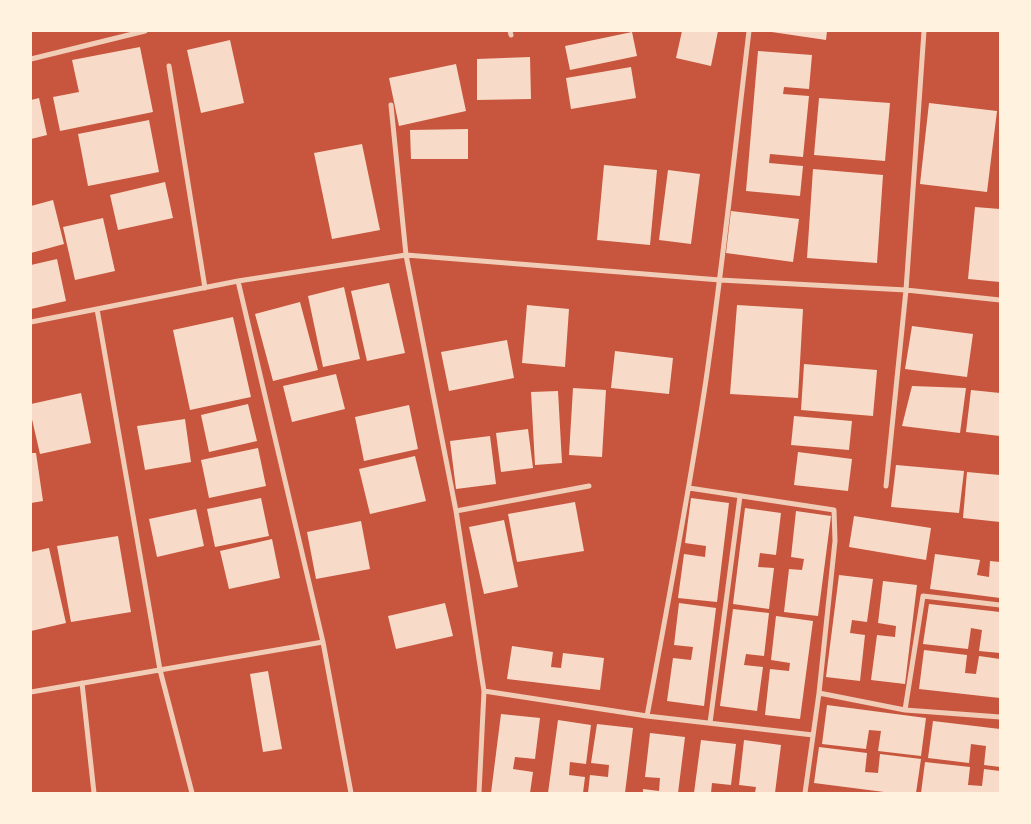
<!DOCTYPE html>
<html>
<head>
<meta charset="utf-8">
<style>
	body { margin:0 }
	#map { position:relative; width:1031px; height:824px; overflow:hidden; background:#c8553d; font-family:"Public Sans",sans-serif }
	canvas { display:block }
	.frame { position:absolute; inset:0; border:32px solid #fff3e0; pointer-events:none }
</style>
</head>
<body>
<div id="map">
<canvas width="1031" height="824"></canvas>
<div class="frame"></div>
</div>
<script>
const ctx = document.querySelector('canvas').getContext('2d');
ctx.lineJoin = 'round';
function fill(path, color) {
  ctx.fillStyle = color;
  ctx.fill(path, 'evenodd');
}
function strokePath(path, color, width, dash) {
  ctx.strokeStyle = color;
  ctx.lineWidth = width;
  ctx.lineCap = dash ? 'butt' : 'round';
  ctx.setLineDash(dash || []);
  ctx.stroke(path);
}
fill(new Path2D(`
	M682 31H718L711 66 676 58Z
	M765 31H827L826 40Z
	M632 32 637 56 570 70 565 46Z
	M230 40 244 103 201 113 187 50Z
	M140 47 153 112 60 131 53 97 79 92 72 60Z
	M758 51 812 55 809 89 784 87 783 94 809 96 803 157 770 154 769 163 803 166 800 196 746 191Z
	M530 57 531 99 477 100V59Z
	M456 64 466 111 399 126 389 78Z
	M631 67 636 98 571 109 566 78Z
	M39 98 47 135 31 139V100Z
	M819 98 890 103 885 161 814 155Z
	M929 103 997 111 987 192 920 184Z
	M149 120 159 172 88 186 78 134Z
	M468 129V159H411L410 130Z
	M362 144 380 230 332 239 314 153Z
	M604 165 657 170 650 245 597 240Z
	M813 169 883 175 877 263 807 258Z
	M668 170 700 174 691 244 659 240Z
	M165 182 173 218 118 230 110 195Z
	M53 200 64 244 31 253V206Z
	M975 207 1000 209V282L968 279Z
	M731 211 799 219 793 262 726 253Z
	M103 218 115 271 75 280 63 227Z
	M57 259 66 301 31 309V265Z
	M389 283 405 353 367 361 351 291Z
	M344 287 360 359 323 367 308 296Z
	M300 302 318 370 273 381 255 314Z
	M527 305 569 309 565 367 522 363Z
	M737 305 803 309 798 398 730 394Z
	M233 317 251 397 190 410 173 330Z
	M912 326 973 334 967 377 905 369Z
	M507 340 514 378 449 391 441 352Z
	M615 351 673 358 669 394 611 388Z
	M804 364 877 370 873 416 801 410Z
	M336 374 345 409 292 422 283 386Z
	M912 386 966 388 960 433 902 426Z
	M573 388 606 390 602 457 569 455Z
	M971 390 1000 393V436L966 432Z
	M558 391 562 463 535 465 531 392Z
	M81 393 91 443 40 454 31 415V404Z
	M248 404 257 441 209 452 201 415Z
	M409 405 418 449 364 461 355 417Z
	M794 416 852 421 849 450 791 445Z
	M185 419 191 462 145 470 137 426Z
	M528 429 533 468 501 472 496 433Z
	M490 436 496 484 456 489 450 441Z
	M258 448 266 486 209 498 201 460Z
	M798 452 852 459 848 491 794 485Z
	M31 453H36L43 501 31 503Z
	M415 456 426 501 370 514 359 469Z
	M896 465 964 471 959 513 891 507Z
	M967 472 1000 475V522L963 518Z
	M261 498 269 536 215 547 207 509Z
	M691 498 729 503 717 602 678 598 684 554 705 557 706 546 685 543Z
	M575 502 584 551 517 562 508 514Z
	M745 508 781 513 776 555 760 553 758 567 774 568 769 609 733 604Z
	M196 509 204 546 157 557 149 519Z
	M796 511 831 516 818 616 784 612 789 569 802 570 804 559 791 557Z
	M854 516 931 528 926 560 849 547Z
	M504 520 518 587 484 594 469 527Z
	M361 521 370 569 316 579 307 532Z
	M118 536 131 612 71 622 57 546Z
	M272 539 280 578 229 589 220 551Z
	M49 548 66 623 31 631V552Z
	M935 554 980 560 977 575 989 577 990 561 1000 562V598L930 589Z
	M839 575 873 579 867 622 852 620 850 633 865 635 860 681 826 677Z
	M883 581 917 585 905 684 871 680 877 635 895 637 896 626 878 623Z
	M445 603 453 636 396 649 388 616Z
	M679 603 716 608 704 706 667 701 673 658 691 660 693 647 674 645Z
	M929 604 1000 612V653L979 651 982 630 971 628 968 649 923 644Z
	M733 609 769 613 764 656 746 654 744 665 763 667 757 711 720 706Z
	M776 616 813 621 800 719 765 715 770 669 789 671 790 663 771 660Z
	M512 646 553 652 551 667 561 668 563 653 604 658 600 690 507 679Z
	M924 650 967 655 965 673 976 674 979 656 1000 659V698L919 689Z
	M268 671 282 749 263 752 250 674Z
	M827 705 926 718 921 756 878 751 881 731 869 730 866 749 822 744Z
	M501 714 540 718 535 759 515 757 513 769 533 772 530 793H491Z
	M558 720 591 725 586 764 570 762 569 775 585 777 583 793H548Z
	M933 721 1000 729V767L984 765 986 746 971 744 969 763 928 758Z
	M597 724 633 728 625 793H588L590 775 608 777 609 765 591 763Z
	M650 733 685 737 678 793H643V789L659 791 660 778 645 777Z
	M701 740 736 744 731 785 712 783 711 793H694Z
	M744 740 781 745 775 793H755L756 787 739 785Z
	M819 747 867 753 865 772 878 773 880 754 921 759 916 793H892L814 783Z
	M925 762 970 767 968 785 982 786 984 769 1000 771V793H921Z`), '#f7dbc8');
strokePath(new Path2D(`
	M510 31 511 35
	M31 59 145 31
	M169 66 205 288
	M238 281 323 642 351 793
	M31 322 97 309
	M886 486 906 290 1000 300
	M689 488 834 510 835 541 819 693
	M456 511 589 486
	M82 683 94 793
	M484 691 456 511 406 255 720 280 906 290 924 31
	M31 692 323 642
	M905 710 923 596 1000 605
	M647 716C668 604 689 493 706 380 723 264 735 148 749 31
	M710 723 740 496
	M192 793 160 670 97 309 238 281 406 255 391 105
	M479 793 484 691 647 716 813 735
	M805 793 819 693 905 710 1000 717`), '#f1ccb7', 5);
</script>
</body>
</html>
